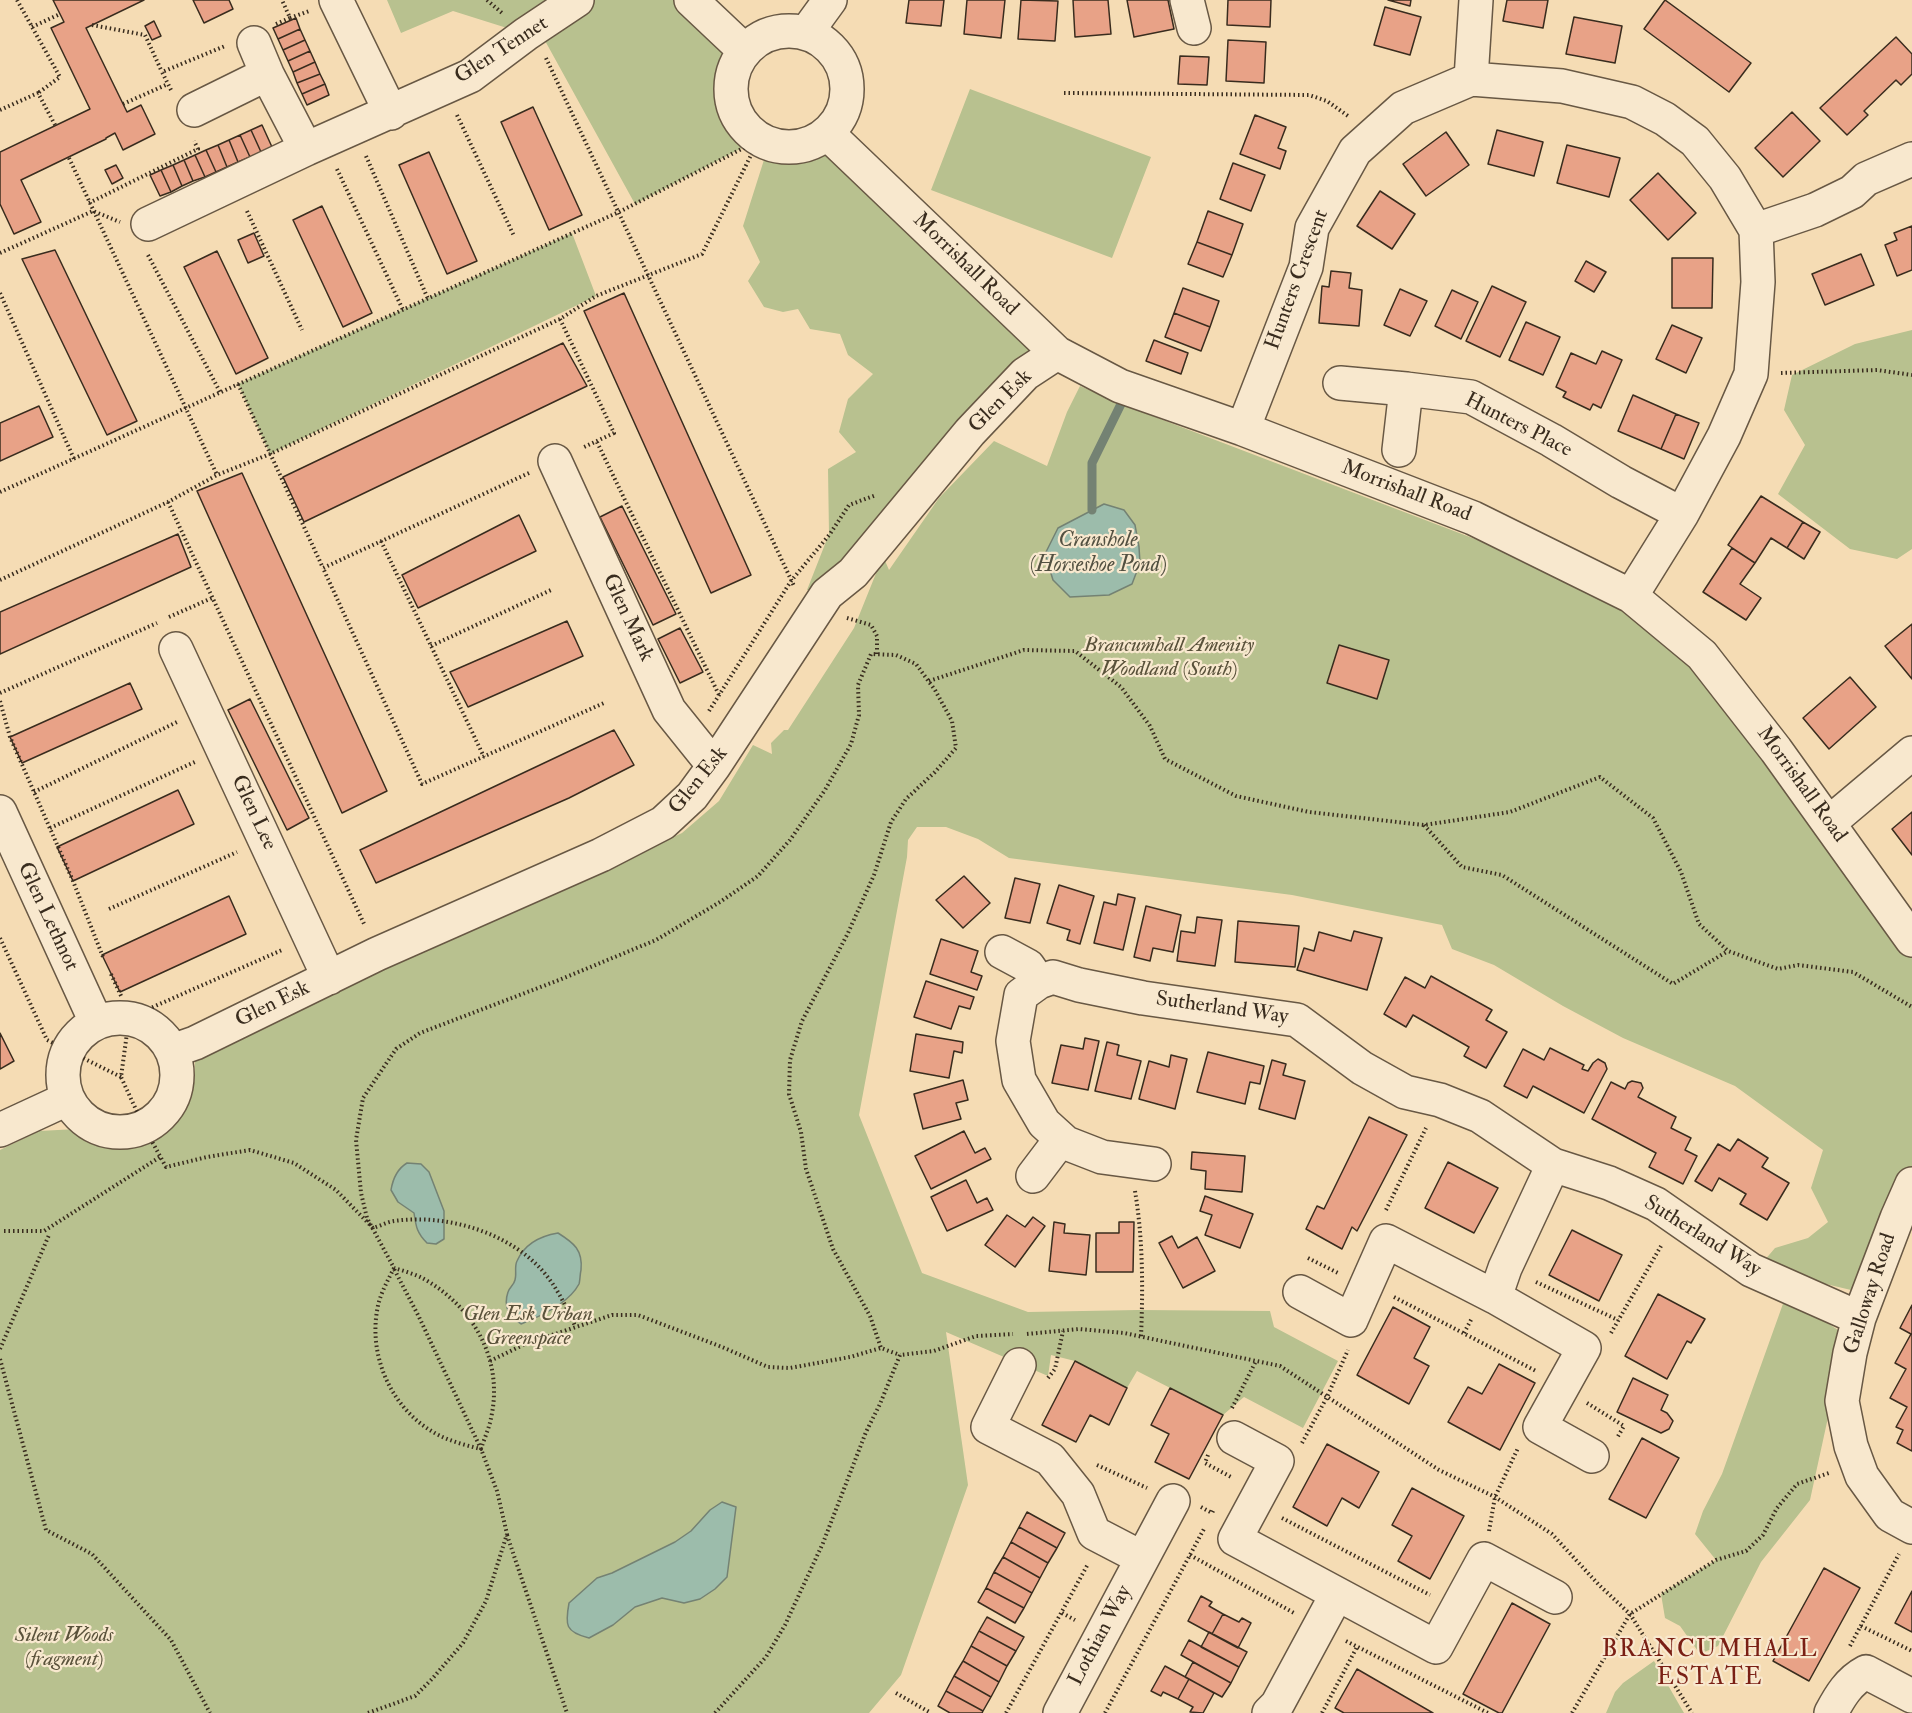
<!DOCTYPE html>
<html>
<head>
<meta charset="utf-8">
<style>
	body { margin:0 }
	canvas { display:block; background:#f5dcb4 }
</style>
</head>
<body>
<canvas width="1912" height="1713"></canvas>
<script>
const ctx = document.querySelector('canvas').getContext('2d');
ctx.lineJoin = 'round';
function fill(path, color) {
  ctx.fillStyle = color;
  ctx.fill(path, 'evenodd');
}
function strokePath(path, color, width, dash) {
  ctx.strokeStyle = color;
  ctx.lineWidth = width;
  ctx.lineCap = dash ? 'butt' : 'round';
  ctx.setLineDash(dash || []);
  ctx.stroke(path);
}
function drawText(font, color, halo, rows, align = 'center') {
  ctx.font = font + ' "IM FELL Double Pica",serif';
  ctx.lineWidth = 4.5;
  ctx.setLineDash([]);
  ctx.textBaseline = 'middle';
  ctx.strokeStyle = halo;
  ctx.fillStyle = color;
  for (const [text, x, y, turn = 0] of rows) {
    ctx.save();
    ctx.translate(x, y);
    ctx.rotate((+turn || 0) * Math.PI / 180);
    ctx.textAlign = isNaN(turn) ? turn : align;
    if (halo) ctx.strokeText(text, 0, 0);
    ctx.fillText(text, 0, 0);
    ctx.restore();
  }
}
fill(new Path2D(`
	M387 0H691L738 59C724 92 731 118 759 139L635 204 538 28 526 34 453 11 401 33Z
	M970 89 1151 157 1112 258 931 190Z
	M822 137 1057 353 827 594 807 590 829 534 828 469 856 452 839 432 848 399 873 374 848 355 840 334 810 329 798 309 783 312 764 307 748 281 760 262 743 226 769 144 803 145Z
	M572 233 596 296 270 454 238 384Z
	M1912 330V549L1897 559 1850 549 1778 494 1805 445 1784 410 1792 375 1855 344Z
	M1080 386 1121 404 1551 568 1673 631 1912 940V1185L1868 1294 1758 1268 1775 1248 1808 1238 1828 1222 1811 1188 1823 1150 1735 1086 1623 1038 1563 1006 1494 965 1452 949 1442 925 1292 895 1009 858 978 839 946 827H917L908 840 907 857 859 1115 922 1273 1028 1312 1138 1310 1270 1311 1274 1327 1338 1361 1303 1428 1244 1397 1223 1415 1137 1371 1127 1388 1075 1361 1051 1355 1048 1376 946 1332 968 1485 901 1675 869 1713H0V1150L39 1131 77 1129 104 1145 132 1147 164 1131 185 1111 194 1086 195 1061 226 1042 682 833 719 801 753 745 772 754 771 743 784 730H788L854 628 883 556 889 570 939 498 994 441 1047 466 1067 412Z
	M1789 1287 1823 1320 1838 1330 1850 1353 1834 1390 1810 1500 1761 1562 1718 1646 1700 1654 1680 1626 1665 1618 1661 1594 1716 1560 1695 1534 1703 1511 1722 1474Z
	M1654 1661 1684 1713H1606L1615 1692 1623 1683Z`), '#b8c18f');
const water = new Path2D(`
	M1104 504 1124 510 1135 525 1139 547 1140 563 1132 584 1109 595 1070 597 1053 580 1045 554 1058 528Z
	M407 1163 421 1164 429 1172 444 1211V1239L436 1244 427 1243C417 1233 416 1227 414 1213L398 1202 391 1190C393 1178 397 1169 407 1163Z
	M558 1233C574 1243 583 1250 581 1270 580 1274 580 1281 579 1284 569 1303 539 1317 521 1324 509 1316 503 1307 508 1292 509 1288 514 1285 515 1280 517 1274 514 1267 517 1261 525 1243 540 1236 558 1233Z
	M722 1502 736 1507 727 1577 715 1589 700 1599 684 1603 662 1598 635 1607 613 1625 589 1638C565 1632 565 1625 569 1603L597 1578 612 1573 675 1542 691 1531 710 1510Z`);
fill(water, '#9cbcab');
strokePath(water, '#748273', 1.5);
strokePath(new Path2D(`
	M1092 510V463L1121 404`), '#748273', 9);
const building = new Path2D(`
	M53 0H144L86 28 127 112 141 105 155 134 123 150 115 133 106 138V139L21 180 41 222 14 234 0 204V152L90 109 51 28 64 22Z
	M193 0H229L233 9 204 23Z
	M909 0H944L941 26 906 23Z
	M967 0H1005L1001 38 964 34Z
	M1021 0 1058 1 1055 41 1018 39Z
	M1073 0H1108L1111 34 1075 37Z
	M1127 0H1168L1174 29 1134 37Z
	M1228 0H1271L1270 27 1227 25Z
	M1388 0H1411L1410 6Z
	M1507 0H1548L1543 28 1503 21Z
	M1665 0 1751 63 1729 92 1644 29Z
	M1385 7 1421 17 1410 55 1374 45Z
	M1574 17 1622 26 1615 63 1566 54Z
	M296 18 300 29 278 39 273 28Z
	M154 21 161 36 152 40 145 26Z
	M300 29 305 40 283 50 278 39Z
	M1896 37 1912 54V74L1901 85 1896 80 1864 111 1868 115 1847 135 1820 108Z
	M305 40 310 51 288 61 283 50Z
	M1228 40 1266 42 1264 83 1226 81Z
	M310 51 315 62 293 72 288 61Z
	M1180 56 1209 57 1207 85 1178 84Z
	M315 62 320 74 297 83 293 72Z
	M320 74 325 84 302 94 297 83Z
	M325 84 329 95 307 105 302 94Z
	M533 107 582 215 549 230 501 122Z
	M1792 112 1820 141 1783 177 1755 148Z
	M1255 115 1286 127 1278 148 1286 151 1280 169 1240 154Z
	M262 125 272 147 261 152 251 130Z
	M251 130 261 152 250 157 240 135Z
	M1497 130 1543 142 1534 176 1488 164Z
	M1446 132 1469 165 1426 196 1403 164Z
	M240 135 250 157 238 162 229 140Z
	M229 140 238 162 227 167 218 145Z
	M218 145 227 167 216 172 206 150Z
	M1567 145 1620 158 1609 197 1557 183Z
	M206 150 216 172 205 177 195 155Z
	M429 152 477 261 447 274 399 165Z
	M195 155 205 177 193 181 184 160Z
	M184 160 193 181 182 186 173 165Z
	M1233 163 1265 175 1251 211 1220 199Z
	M116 165 123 178 112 184 105 170Z
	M173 165 182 186 171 192 161 170Z
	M161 170 171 192 160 196 150 175Z
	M1658 173 1696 213 1668 240 1630 200Z
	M1380 191 1415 214 1392 249 1357 226Z
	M322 206 372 313 343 327 293 220Z
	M1208 211 1243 224 1232 255 1197 242Z
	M1912 226V270L1897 276 1885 245 1897 240 1894 233Z
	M254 233 264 256 248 263 238 240Z
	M1197 242 1232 255 1223 277 1188 264Z
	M55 250 137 421 107 435 22 259Z
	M217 251 268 358 236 374 184 267Z
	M1861 254 1874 285 1825 305 1812 274Z
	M1672 258H1713L1712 308H1672Z
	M1586 261 1606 272 1594 292 1575 281Z
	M1331 271 1351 273 1349 288 1362 290 1359 326 1319 323 1322 286 1329 287Z
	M1492 286 1526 302 1500 357 1466 341Z
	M1183 288 1219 301 1210 327 1174 313Z
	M1400 289 1427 301 1410 336 1384 325Z
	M1452 290 1478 302 1461 339 1435 326Z
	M624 293 751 575 711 593 584 311Z
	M1174 313 1210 327 1201 351 1165 337Z
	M1526 322 1560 337 1543 375 1509 360Z
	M1672 325 1702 338 1686 373 1656 359Z
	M1154 340 1188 353 1181 374 1146 361Z
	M563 343 587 386 304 522 283 477Z
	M1602 351 1622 360 1601 408 1593 404 1590 410 1563 397 1566 392 1556 387 1571 353 1596 364Z
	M1633 395 1676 414 1661 449 1618 431Z
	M39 406 53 437 0 461V423Z
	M1676 414 1699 423 1684 459 1661 449Z
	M242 473 387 791 342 813 197 491Z
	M1761 496 1803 522 1787 548 1771 538 1755 563 1728 545Z
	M622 506 676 614 653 625 600 517Z
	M519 515 536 551 418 608 402 575Z
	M1803 522 1820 532 1804 559 1787 548Z
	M178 534 191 567 0 654V612Z
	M1732 548 1755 563 1740 584 1761 598 1746 620 1703 592Z
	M567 621 583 656 468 707 450 672Z
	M1912 624V679L1885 646Z
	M680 628 703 672 680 683 658 639Z
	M1339 645 1389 660 1377 699 1327 683Z
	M1850 677 1876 707 1829 749 1803 718Z
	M130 683 142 709 22 763 10 737Z
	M250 699 309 818 287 830 228 710Z
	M614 730 634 765 569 798 376 883 360 850Z
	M178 790 194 824 73 881 57 847Z
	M1912 812V855L1892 829Z
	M964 876 990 903 963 928 936 900Z
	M1015 878 1040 884 1030 923 1005 918Z
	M1059 885 1094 896 1080 944 1067 940 1070 930 1047 923Z
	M1118 894 1135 898 1123 950 1094 943 1104 902 1116 905Z
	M229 896 246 934 120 992 102 955Z
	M1146 906 1181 915 1173 952 1153 948 1150 961 1134 957Z
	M1197 917 1222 920 1215 966 1177 961 1181 931 1195 933Z
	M1238 921 1299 926 1295 967 1235 962Z
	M1354 931 1382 938 1367 990 1297 970 1304 948 1314 951 1319 932 1351 941Z
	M941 939 978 951 971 972 982 976 977 990 930 974Z
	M1431 976 1492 1010 1486 1020 1507 1032 1486 1068 1464 1056 1469 1047 1413 1015 1406 1027 1384 1014 1405 977 1425 988Z
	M926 981 974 997 970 1009 959 1006 951 1029 914 1017Z
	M0 1033 14 1061 0 1069Z
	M916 1034 963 1042 962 1053 954 1051 949 1078 910 1071Z
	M1085 1038 1099 1041 1088 1090 1052 1083 1061 1045 1083 1049Z
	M1107 1042 1119 1045 1117 1055 1141 1061 1131 1099 1095 1091Z
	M1550 1048 1584 1065 1582 1069 1588 1071 1593 1063 1598 1059 1605 1063 1607 1069 1584 1113 1533 1086 1527 1098 1504 1086 1523 1049 1544 1060Z
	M1208 1052 1264 1066 1260 1084 1250 1082 1245 1104 1197 1092Z
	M1171 1055 1187 1059 1175 1109 1139 1099 1149 1061 1169 1067Z
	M1272 1060 1286 1064 1283 1075 1305 1081 1295 1119 1259 1109Z
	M963 1080 968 1100 956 1103 961 1119 923 1129 914 1094Z
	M1632 1081 1641 1083 1643 1088 1638 1097 1676 1117 1671 1128 1691 1138 1685 1150 1697 1156 1683 1184 1649 1167 1656 1153 1592 1119 1611 1082 1625 1089 1628 1083Z
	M1369 1117 1407 1135 1357 1231 1352 1227 1342 1249 1306 1229 1317 1206 1324 1209Z
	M964 1131 975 1153 985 1148 991 1159 931 1189 915 1156Z
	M1738 1139 1768 1158 1762 1167 1789 1183 1767 1220 1740 1204 1746 1194 1719 1178 1712 1191 1695 1181 1718 1144 1730 1151Z
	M1192 1152 1245 1156 1242 1192 1205 1189 1206 1171 1191 1169Z
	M1448 1162 1498 1188 1474 1233 1425 1208Z
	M966 1180 977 1203 987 1198 993 1210 947 1231 931 1197Z
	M1205 1196 1253 1214 1240 1248 1205 1235 1212 1215 1200 1211Z
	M1007 1215 1025 1227 1033 1217 1045 1226 1015 1267 985 1245Z
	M1054 1222 1065 1224 1064 1233 1090 1235 1086 1275 1049 1271Z
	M1119 1222H1134L1133 1272H1096V1233H1119Z
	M1572 1230 1622 1255 1599 1301 1549 1275Z
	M1172 1236 1178 1248 1197 1237 1215 1271 1183 1288 1159 1243Z
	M1658 1294 1705 1319 1691 1343 1687 1341 1667 1379 1625 1356Z
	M1912 1305V1451L1897 1443 1903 1430 1896 1427 1907 1407 1890 1398 1906 1369 1895 1363 1911 1334 1900 1328Z
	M1393 1307 1430 1327 1414 1358 1429 1366 1409 1404 1357 1375Z
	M1075 1361 1127 1388 1109 1425 1090 1415 1076 1442 1042 1425Z
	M1499 1364 1535 1383 1500 1450 1448 1422 1468 1387 1482 1394Z
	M1633 1378 1668 1395 1661 1410 1667 1413 1673 1421 1669 1429 1661 1433 1617 1412Z
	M1170 1388 1223 1415 1189 1479 1155 1462 1169 1434 1151 1425Z
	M1642 1438 1679 1458 1646 1518 1609 1499Z
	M1327 1444 1379 1472 1359 1508 1342 1498 1327 1526 1293 1507Z
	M1412 1488 1464 1516 1430 1579 1398 1561 1412 1536 1392 1525Z
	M1027 1512 1065 1533 1057 1548 1019 1527Z
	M1019 1527 1057 1548 1048 1563 1011 1542Z
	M1011 1542 1048 1563 1040 1578 1003 1557Z
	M1003 1557 1040 1578 1032 1593 994 1572Z
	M1824 1568 1860 1588 1809 1681 1773 1661Z
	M994 1572 1032 1593 1024 1608 986 1588Z
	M986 1588 1024 1608 1015 1623 978 1602Z
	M1912 1591V1632L1895 1623Z
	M1201 1596 1212 1602 1209 1606 1223 1614 1212 1634 1188 1621Z
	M1512 1603 1550 1624 1502 1713H1499L1463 1694Z
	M1223 1614 1239 1622 1242 1618 1251 1623 1238 1648 1212 1634Z
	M987 1617 1024 1637 1016 1651 979 1631Z
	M979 1631 1016 1651 1007 1666 971 1646Z
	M1209 1632 1247 1652 1239 1667 1201 1647Z
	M1189 1640 1239 1667 1231 1683 1181 1655Z
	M971 1646 1007 1666 999 1682 963 1661Z
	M963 1661 999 1682 991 1697 954 1676Z
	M1193 1662 1231 1683 1222 1697 1185 1677Z
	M1165 1666 1189 1679 1178 1699 1163 1692 1161 1696 1151 1691Z
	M1357 1669 1433 1713H1344L1335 1708Z
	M954 1676 991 1697 983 1711 946 1691Z
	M1189 1679 1214 1693 1203 1713 1190 1712 1193 1707 1178 1699Z
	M946 1691 983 1711 982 1713H950L938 1706Z`);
fill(building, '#e8a287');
strokePath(building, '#392c1e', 1.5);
const minor = new Path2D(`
	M336 0 391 113
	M691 0 745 51
	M1187 0 1194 28
	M731 89a58 58 0 1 1 116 0a58 58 0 1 1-116 0Z
	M806 33 830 0
	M254 43 267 74
	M1471 79 1476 0
	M194 110 267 74 306 149
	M827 133 1057 353 1120 386 1243 429 1473 518 1631 596 1702 655 1776 750 1912 940
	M148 224 306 149 470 76 526 34 577 0
	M1756 230 1815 210 1852 192 1866 179 1912 159
	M1340 383 1406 389 1471 397 1551 440 1621 482 1682 514
	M1243 429 1306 267 1312 228 1355 151 1403 108 1471 79 1562 86 1632 102 1665 119 1695 141 1725 178 1756 230 1758 282 1751 374 1724 436 1682 514 1631 596
	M1399 450 1406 389
	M555 461 669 710 714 766
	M176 649 329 978
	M0 812 96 1022
	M1830 822 1912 753
	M1002 952 1028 966 1039 982
	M63 1075a57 57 0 1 1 114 0a57 57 0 1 1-114 0Z
	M172 1051 195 1043 377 954 601 855 663 823 692 796 714 766 827 594 853 573 970 432 1025 374 1057 353
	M0 1130 67 1099
	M1154 1164 1102 1157 1066 1143 1044 1123 1019 1080 1013 1041 1021 995 1039 982 1053 977 1079 985 1143 998 1297 1020 1362 1068 1405 1092 1440 1100 1480 1116 1553 1165 1609 1183 1656 1204 1751 1270 1859 1318
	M1553 1165 1505 1268 1495 1297 1584 1348 1540 1427 1592 1456
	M1033 1176 1061 1139
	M1912 1184 1897 1218 1859 1318 1850 1353 1842 1401 1851 1446 1862 1476 1890 1515 1912 1527
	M1300 1292 1351 1320 1386 1241 1495 1297
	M1019 1365 988 1427 1050 1459 1078 1494 1094 1533 1142 1558
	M1234 1438 1277 1461 1235 1539 1436 1647 1484 1559 1555 1597
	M1060 1713 1173 1501
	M1269 1713 1277 1705 1337 1594
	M1831 1713C1840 1696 1849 1681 1866 1672L1912 1696`);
strokePath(minor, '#685844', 36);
strokePath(new Path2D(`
	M17 0 60 77 38 93
	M487 0 502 13
	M290 18 309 11
	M276 24 290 18 282 0
	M92 25 145 35 162 72
	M32 27 60 14
	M546 58 794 586
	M171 90 162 72 225 46
	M1064 93 1309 95 1327 101 1348 116
	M123 104 168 84
	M0 110 38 93 55 125
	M457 115 514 236
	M366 156 428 299
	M69 158 217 475
	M337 169 403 310
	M89 203 198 149 194 141
	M247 211 302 330
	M0 253 93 211 120 222
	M148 255 220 392
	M0 293 74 459
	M560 319 614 433 582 448
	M1781 373 1877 370 1912 375
	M238 384 323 568
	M597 442 719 695
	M529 473 323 568 422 784 604 703
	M0 492 619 212 759 140
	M168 502 365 926
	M381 541 484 757
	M0 580 168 502 217 475 270 454 560 319 596 296 702 254 759 139
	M169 617 212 598
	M847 618 871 625 877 636V655
	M431 646 551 590
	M929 681 1024 650 1075 651 1121 687 1150 726 1165 759 1236 796 1309 812 1424 825 1510 812 1600 777 1653 818 1681 872 1699 924 1728 951 1778 969 1798 965 1853 972 1912 1007
	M0 693 157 623
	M0 701 10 737 73 881 103 957
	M709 711 791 581 830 534 849 505 876 495
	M34 792 177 722
	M1424 825 1462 867 1502 875 1673 984 1728 951
	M50 828 197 761
	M109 909 237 852
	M0 938 47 1040 121 1077
	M111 974 122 998
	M127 1013 128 1018 282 950
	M127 1033 121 1077 144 1127 166 1167 207 1157 250 1150 294 1163 336 1190 373 1228C380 1226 387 1222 394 1221 443 1214 501 1230 536 1264 554 1281 565 1304 575 1326
	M1135 1191C1143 1239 1143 1288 1141 1337
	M1386 1210 1426 1128
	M4 1231H44L160 1157
	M1308 1258 1340 1274
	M394 1268C387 1282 379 1296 377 1311 369 1358 392 1408 433 1432 448 1441 465 1445 481 1449 484 1439 489 1429 491 1418 504 1361 474 1307 424 1279 415 1274 404 1271 394 1268L367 1218 361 1193 356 1140 363 1098 396 1049 420 1033 559 980 656 940 720 902 758 876 790 840 825 790 851 744 859 715 858 685 871 654 896 655 916 664 935 690 952 721 956 748 935 772 906 799 891 822 874 875 848 933 802 1021 790 1060 789 1094 801 1132 806 1169 833 1249 870 1316 881 1348
	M1536 1282 1618 1320
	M1394 1297 1536 1371
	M1464 1333 1472 1318
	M1611 1333 1661 1246
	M1027 1334 1079 1329 1124 1333 1280 1366 1439 1470 1495 1497 1552 1534 1599 1585 1630 1614 1692 1713
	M0 1349 49 1235
	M0 1359 46 1530 92 1554 171 1640 210 1713
	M490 1361 525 1344 612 1315H638L722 1347 768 1367 790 1368 850 1357 881 1348 900 1355
	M1048 1378 1055 1369 1063 1331
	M1587 1403 1624 1426 1617 1438
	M1232 1408 1256 1361
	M1302 1443 1327 1397 1348 1350
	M1208 1455 1205 1463 1231 1477
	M1097 1465 1147 1488
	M1201 1507 1212 1513 1214 1509
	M1282 1518 1430 1595
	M1489 1531 1495 1497 1518 1448
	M507 1535 567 1713
	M1190 1555 1294 1613
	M1062 1613 1075 1620
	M1861 1626 1912 1651
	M1346 1641 1488 1713
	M1850 1646 1899 1554
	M896 1693 931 1713
	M368 1713 415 1696 432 1679 463 1643 486 1601 507 1534 497 1491 481 1449 419 1317 394 1269
	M715 1713 766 1657 785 1625 823 1543 866 1432 880 1404 900 1355 934 1351 976 1336 1013 1334
	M1006 1713 1088 1564
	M1105 1713 1205 1527
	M1322 1713 1357 1647
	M1572 1713 1630 1614 1716 1560 1746 1551 1763 1535 1777 1508 1797 1484 1829 1473`), '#392c1e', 4, [1.5, 3]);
strokePath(minor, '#f8e8ce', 33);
drawText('21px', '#392c1e', '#f8e8ce', [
	["Glen Tennet",502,51,-33],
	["Morrishall Road",965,265,44],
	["Hunters Crescent",1298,280,-70],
	["Glen Esk",1001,402,-45],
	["Hunters Place",1518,426,27],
	["Morrishall Road",1406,492,21],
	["Glen Mark",627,618,65],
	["Glen Esk",699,781,-51],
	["Morrishall Road",1801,785,54],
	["Glen Lee",253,813,65],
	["Glen Lethnot",47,917,65],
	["Glen Esk",273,1005,-26],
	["Sutherland Way",1222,1009,8],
	["Sutherland Way",1702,1237,32],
	["Galloway Road",1871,1294,-72],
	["Lothian Way",1101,1636,-62]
]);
drawText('italic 21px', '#59513a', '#f8e8ce', [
	["Brancumhall Amenity",1169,646],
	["Woodland (South)",1169,670],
	["Glen Esk Urban",528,1315],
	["Greenspace",528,1339],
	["Silent Woods",64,1636],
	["(fragment)",64,1660]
]);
drawText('italic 22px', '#525041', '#f8e8ce', [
	["Cranshole",1098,541],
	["(Horseshoe Pond)",1098,566]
]);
ctx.letterSpacing = '1.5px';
drawText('24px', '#7a1f14', '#f8e8ce', [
	["BRANCUMHALL",1710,1651],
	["ESTATE",1710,1679]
]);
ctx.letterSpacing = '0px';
</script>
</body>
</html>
